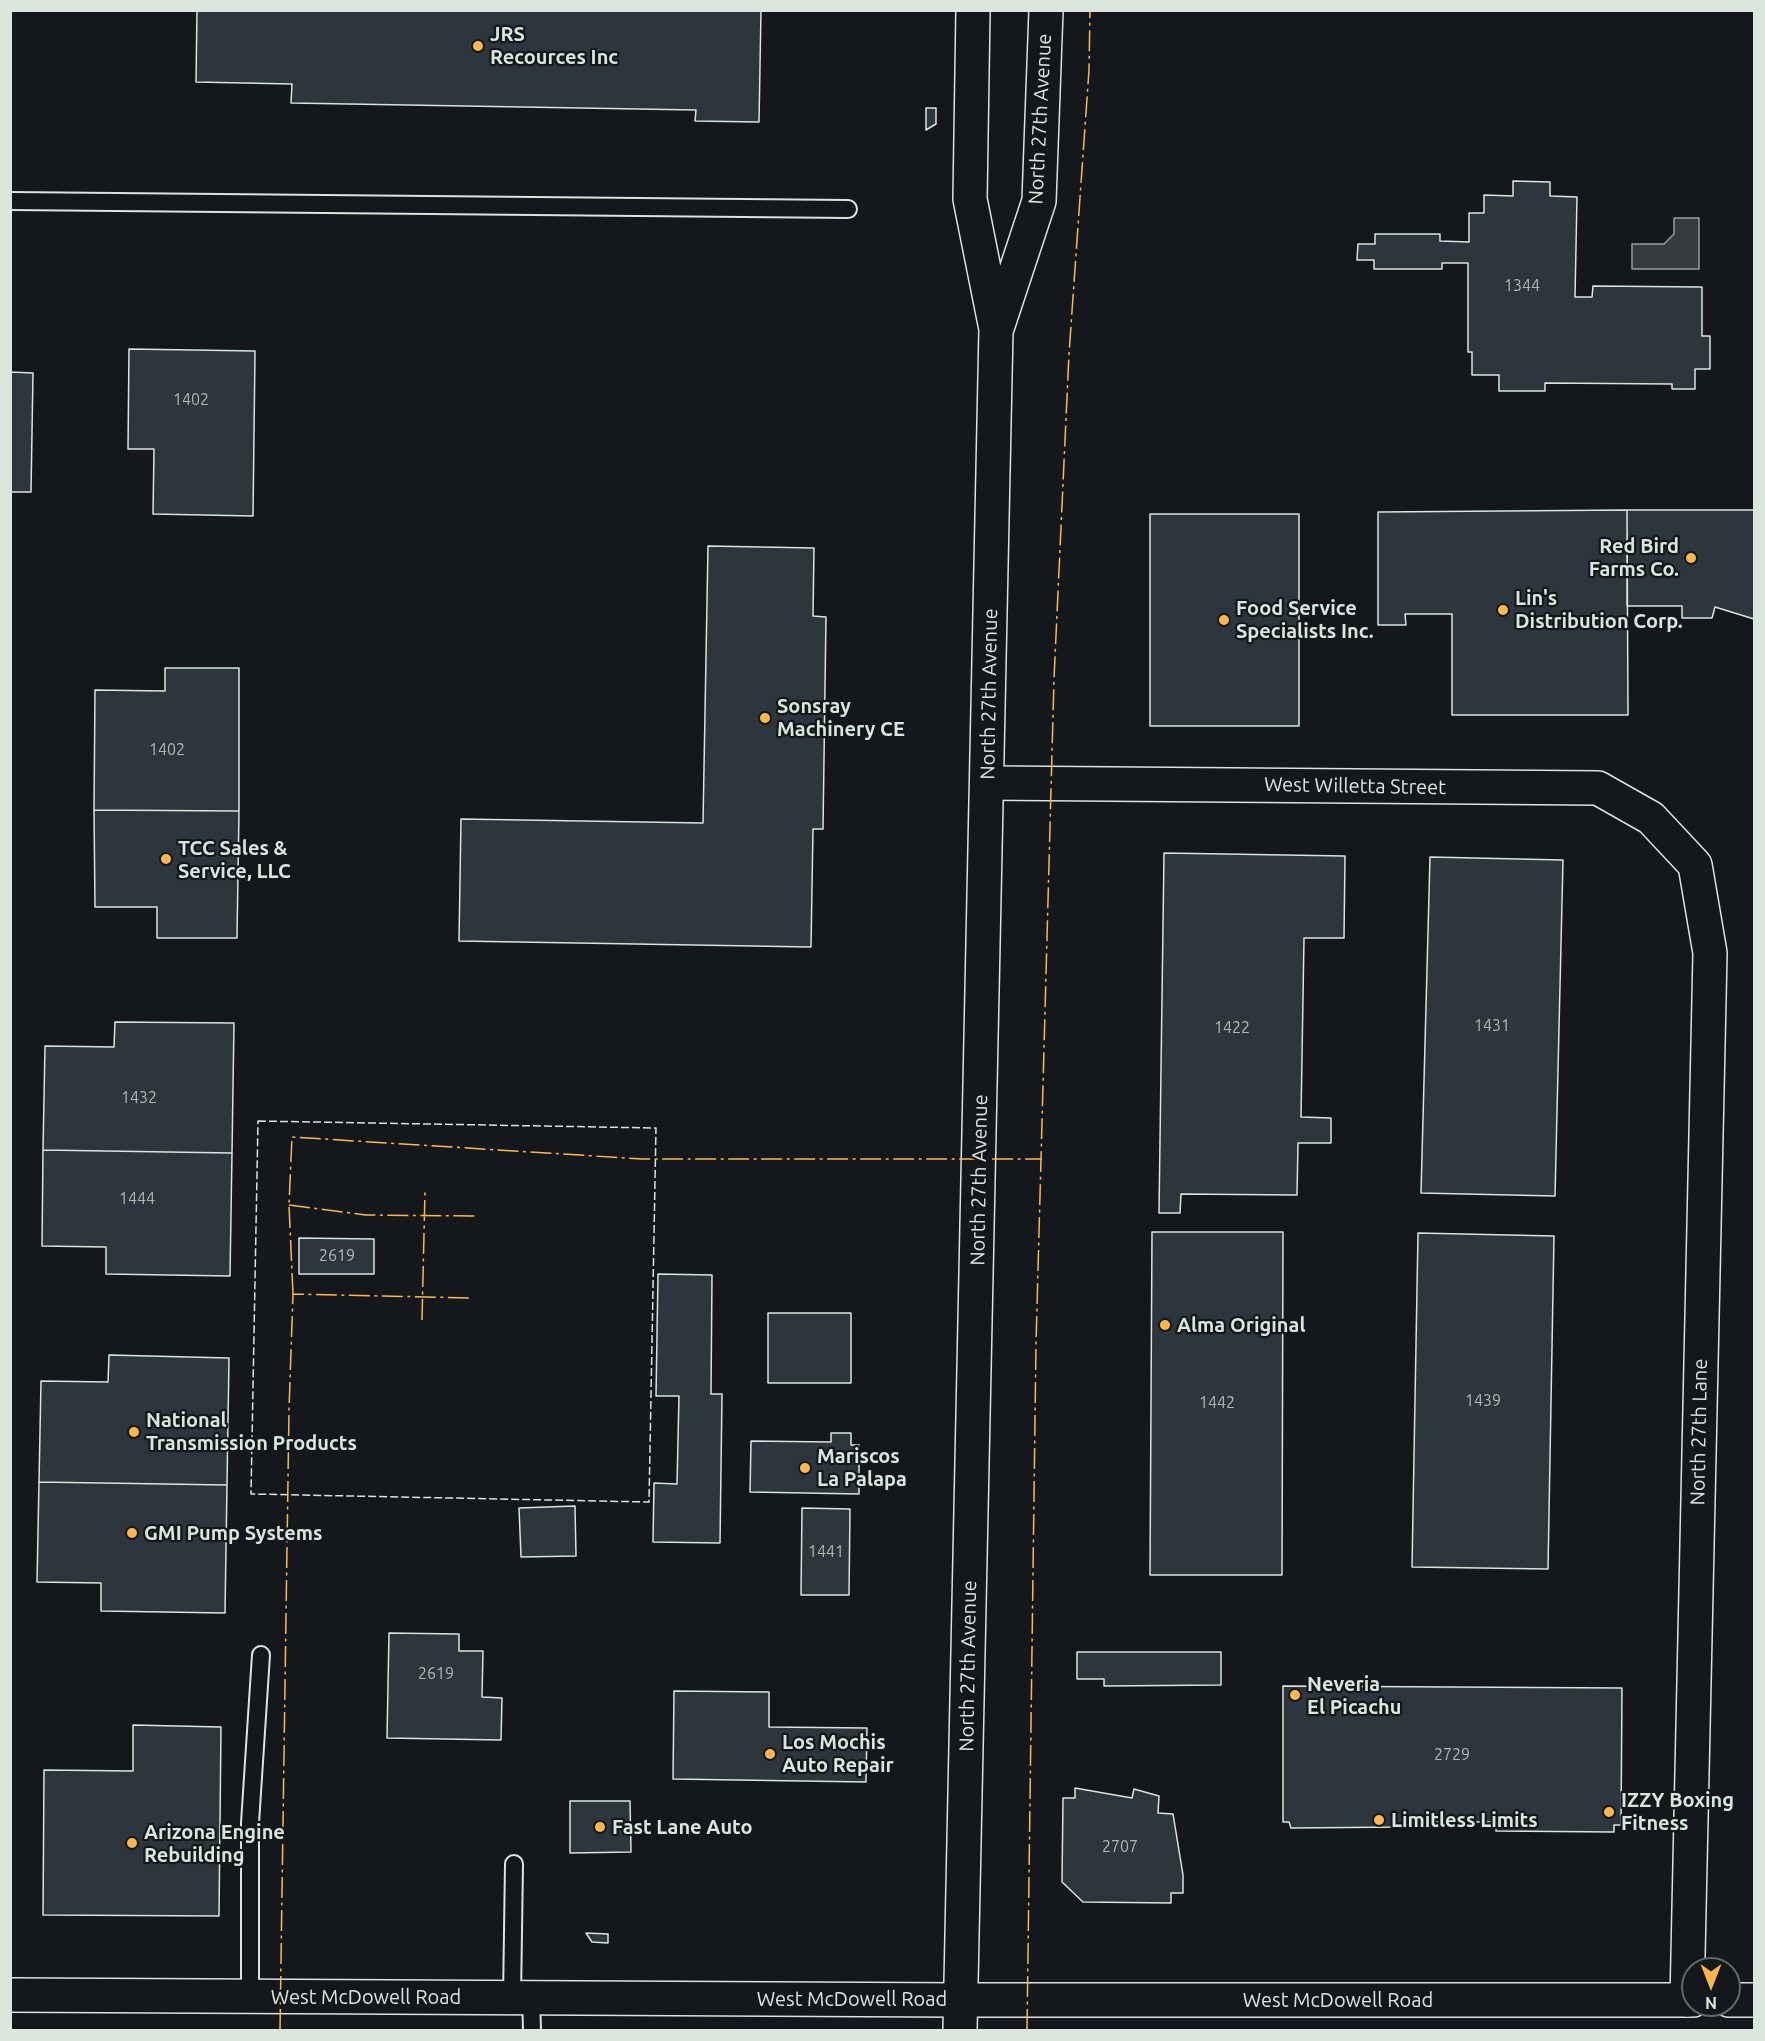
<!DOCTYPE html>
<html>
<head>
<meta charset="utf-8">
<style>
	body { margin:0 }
	#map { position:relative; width:1765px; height:2041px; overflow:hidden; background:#14181c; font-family:Ubuntu,sans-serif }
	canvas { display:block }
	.frame { position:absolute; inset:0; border:12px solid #d8e6dc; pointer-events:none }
	.north { position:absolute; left:1681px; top:1957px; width:60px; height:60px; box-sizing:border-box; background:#14181c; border:2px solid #626a69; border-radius:50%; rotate:180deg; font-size:16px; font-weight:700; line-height:24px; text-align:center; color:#d8e6dc }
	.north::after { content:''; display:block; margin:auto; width:21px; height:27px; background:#ffb74d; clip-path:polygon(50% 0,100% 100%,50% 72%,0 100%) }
</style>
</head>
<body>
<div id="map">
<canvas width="1765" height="2041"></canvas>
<div class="frame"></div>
<div class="north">N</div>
</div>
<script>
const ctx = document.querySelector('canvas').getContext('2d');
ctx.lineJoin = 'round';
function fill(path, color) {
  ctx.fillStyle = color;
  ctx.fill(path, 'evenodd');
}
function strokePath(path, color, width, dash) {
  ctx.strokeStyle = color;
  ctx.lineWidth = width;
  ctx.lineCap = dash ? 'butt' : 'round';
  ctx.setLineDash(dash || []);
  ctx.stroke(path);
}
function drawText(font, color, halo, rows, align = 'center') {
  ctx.font = font + ' Ubuntu,sans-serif';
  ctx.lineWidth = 4.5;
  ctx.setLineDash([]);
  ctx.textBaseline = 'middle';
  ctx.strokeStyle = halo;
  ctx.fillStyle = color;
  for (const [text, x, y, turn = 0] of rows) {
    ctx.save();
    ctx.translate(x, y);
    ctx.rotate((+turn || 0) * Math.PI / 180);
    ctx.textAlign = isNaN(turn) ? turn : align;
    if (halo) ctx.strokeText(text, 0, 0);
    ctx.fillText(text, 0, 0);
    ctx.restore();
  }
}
const water = new Path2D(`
	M1674 218H1699V269H1632V244H1664L1674 234Z`);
fill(water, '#363b3e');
strokePath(water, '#939e99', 1.5);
const building = new Path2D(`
	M197 10H761L759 122 695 121 696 110 291 103 292 84 196 82Z
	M926 108H936V124L926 130Z
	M1513 181 1550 182V196L1577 197 1575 297H1592L1593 286 1702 287V336H1710V369H1695V389H1672V384L1545 383V391H1499V375H1472V352H1468V263H1442V269H1374V260H1357L1358 244H1375V234H1440V241L1469 242V213H1484V195L1513 196Z
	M129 349 255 351 253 516 153 514 154 449H128Z
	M10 372 33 373 31 492H10Z
	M1627 510H1754V619L1715 607 1712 618H1682V606H1627Z
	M1627 510 1628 715H1452V614H1405L1406 625H1378V512Z
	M1150 514H1299V726H1150Z
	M708 546 814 548 813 616 826 617 823 829H813L811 947 459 941 461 819 703 823Z
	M165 668H239V811L94 810 95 690 165 691Z
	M94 810 239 811 237 938H157V907H95Z
	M1164 853 1345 856 1344 938H1304L1301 1117 1331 1118V1143H1298L1297 1195 1181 1194 1180 1213H1159Z
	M1430 857 1563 860 1555 1196 1421 1193Z
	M115 1022 234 1023 232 1153 43 1150 45 1046 114 1047Z
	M43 1150 232 1153 230 1276 106 1274V1247L42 1246Z
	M1152 1232H1283L1282 1575H1150Z
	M1418 1233 1554 1236 1548 1569 1412 1567Z
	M299 1238 374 1239V1274H299Z
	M658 1274 712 1275 711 1394H722L720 1543 653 1542 654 1483 677 1484 679 1396H656Z
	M768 1313H851V1383H768Z
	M109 1355 229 1358 227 1485 39 1482 41 1381 108 1382Z
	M831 1433H851V1445H859V1494L750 1492 751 1441 831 1442Z
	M39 1482 227 1485 225 1613 101 1611V1583L37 1582Z
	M575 1506 576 1556 521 1557 519 1508Z
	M802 1508 850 1509 849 1595H801Z
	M389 1633 459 1634V1651H483L482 1697 502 1698 501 1740 387 1738Z
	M1077 1652H1221V1685L1104 1686V1679H1077Z
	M1283 1686 1622 1688 1621 1825H1614V1832L1496 1831V1822H1404L1402 1827 1291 1828 1289 1822H1283Z
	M674 1691 769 1692V1727L867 1728 866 1782 673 1779Z
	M133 1725 221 1727 219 1916 43 1915 44 1770 133 1771Z
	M1075 1788 1132 1798 1134 1789 1159 1796 1158 1813 1173 1814 1183 1875V1893H1171V1903L1083 1902 1062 1882 1063 1798H1075Z
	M570 1801H630L631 1852 570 1853Z
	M586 1933 608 1934V1943L592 1942Z`);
fill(building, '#2c363c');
strokePath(building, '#d8e6dc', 1.5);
const service = new Path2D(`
	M10 201 848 209
	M250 1996V1823L261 1655
	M512 1998 514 1864
	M531 1998 532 2030`);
const minor = new Path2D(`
	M987 783 1598 788 1651 818 1695 865 1710 953 1687 2000`);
const secondary = new Path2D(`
	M997 328 1039 201 1046 10
	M960 2030 996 329 970 199 973 10`);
const primary = new Path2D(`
	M10 1995 960 2000H1693
	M1729 2000H1754`);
strokePath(service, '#d8e6dc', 20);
strokePath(minor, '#d8e6dc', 36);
strokePath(secondary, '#d8e6dc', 36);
strokePath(primary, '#d8e6dc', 36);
strokePath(service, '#14181c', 16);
strokePath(minor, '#14181c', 33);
strokePath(secondary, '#14181c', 33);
strokePath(primary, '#14181c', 33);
strokePath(new Path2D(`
	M258 1121 656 1128 649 1502 251 1494Z`), '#d8e6dc', 1.5, [8, 3]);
strokePath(new Path2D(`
	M289 1205 366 1215 477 1216
	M293 1294 289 1205 292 1137 642 1159H1042
	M422 1320 425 1191
	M280 2030 289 1410 293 1294 472 1298
	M1027 2030 1036 1344 1054 679 1069 354 1089 70 1090 10`), '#ffb74d', 1.5, [21, 4.5, 3, 4.5]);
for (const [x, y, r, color] of [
	[478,46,6,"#ffb74d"],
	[1691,558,6,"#ffb74d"],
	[1503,610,6,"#ffb74d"],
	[1224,620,6,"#ffb74d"],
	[765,718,6,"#ffb74d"],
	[166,859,6,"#ffb74d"],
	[1165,1325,6,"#ffb74d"],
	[134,1432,6,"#ffb74d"],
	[805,1468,6,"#ffb74d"],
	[132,1533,6,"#ffb74d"],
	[1295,1695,6,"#ffb74d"],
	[770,1754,6,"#ffb74d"],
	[1609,1812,6,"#ffb74d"],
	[1379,1820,6,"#ffb74d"],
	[600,1827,6,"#ffb74d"],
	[132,1843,6,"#ffb74d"]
]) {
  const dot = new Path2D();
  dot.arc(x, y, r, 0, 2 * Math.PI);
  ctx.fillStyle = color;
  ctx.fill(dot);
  strokePath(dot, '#14181c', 2);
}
drawText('16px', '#adbab4', null, [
	["1344",1522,286],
	["1402",191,400],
	["1402",167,750],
	["1431",1492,1026],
	["1422",1232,1028],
	["1432",139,1098],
	["1444",137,1199],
	["2619",337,1256],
	["1439",1483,1401],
	["1442",1217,1403],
	["1441",826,1552],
	["2619",436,1674],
	["2729",1452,1755],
	["2707",1120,1847]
]);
drawText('bold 20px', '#d8e6dc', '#14181c', [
	["JRS",490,34],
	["Recources Inc",490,57],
	["Red Bird",1679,546,"right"],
	["Farms Co.",1679,569,"right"],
	["Lin's",1515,598],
	["Distribution Corp.",1515,621],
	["Food Service",1236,608],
	["Specialists Inc.",1236,631],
	["Sonsray",777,706],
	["Machinery CE",777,729],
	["TCC Sales &",178,848],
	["Service, LLC",178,871],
	["Alma Original",1177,1325],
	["National",146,1420],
	["Transmission Products",146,1443],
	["Mariscos",817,1456],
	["La Palapa",817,1479],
	["GMI Pump Systems",144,1533],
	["Neveria",1307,1684],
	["El Picachu",1307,1707],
	["Los Mochis",782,1742],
	["Auto Repair",782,1765],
	["IZZY Boxing",1621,1800],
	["Fitness",1621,1823],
	["Limitless Limits",1391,1820],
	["Fast Lane Auto",612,1827],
	["Arizona Engine",144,1832],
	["Rebuilding",144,1855]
], 'left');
drawText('20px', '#d8e6dc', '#14181c', [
	["North 27th Avenue",1040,119,-87],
	["North 27th Avenue",989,694,-89],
	["West Willetta Street",1355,786,1],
	["North 27th Avenue",979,1180,-89],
	["North 27th Lane",1699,1432,-89],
	["North 27th Avenue",968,1666,-89],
	["West McDowell Road",366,1997],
	["West McDowell Road",852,1999],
	["West McDowell Road",1338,2000]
]);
</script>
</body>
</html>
